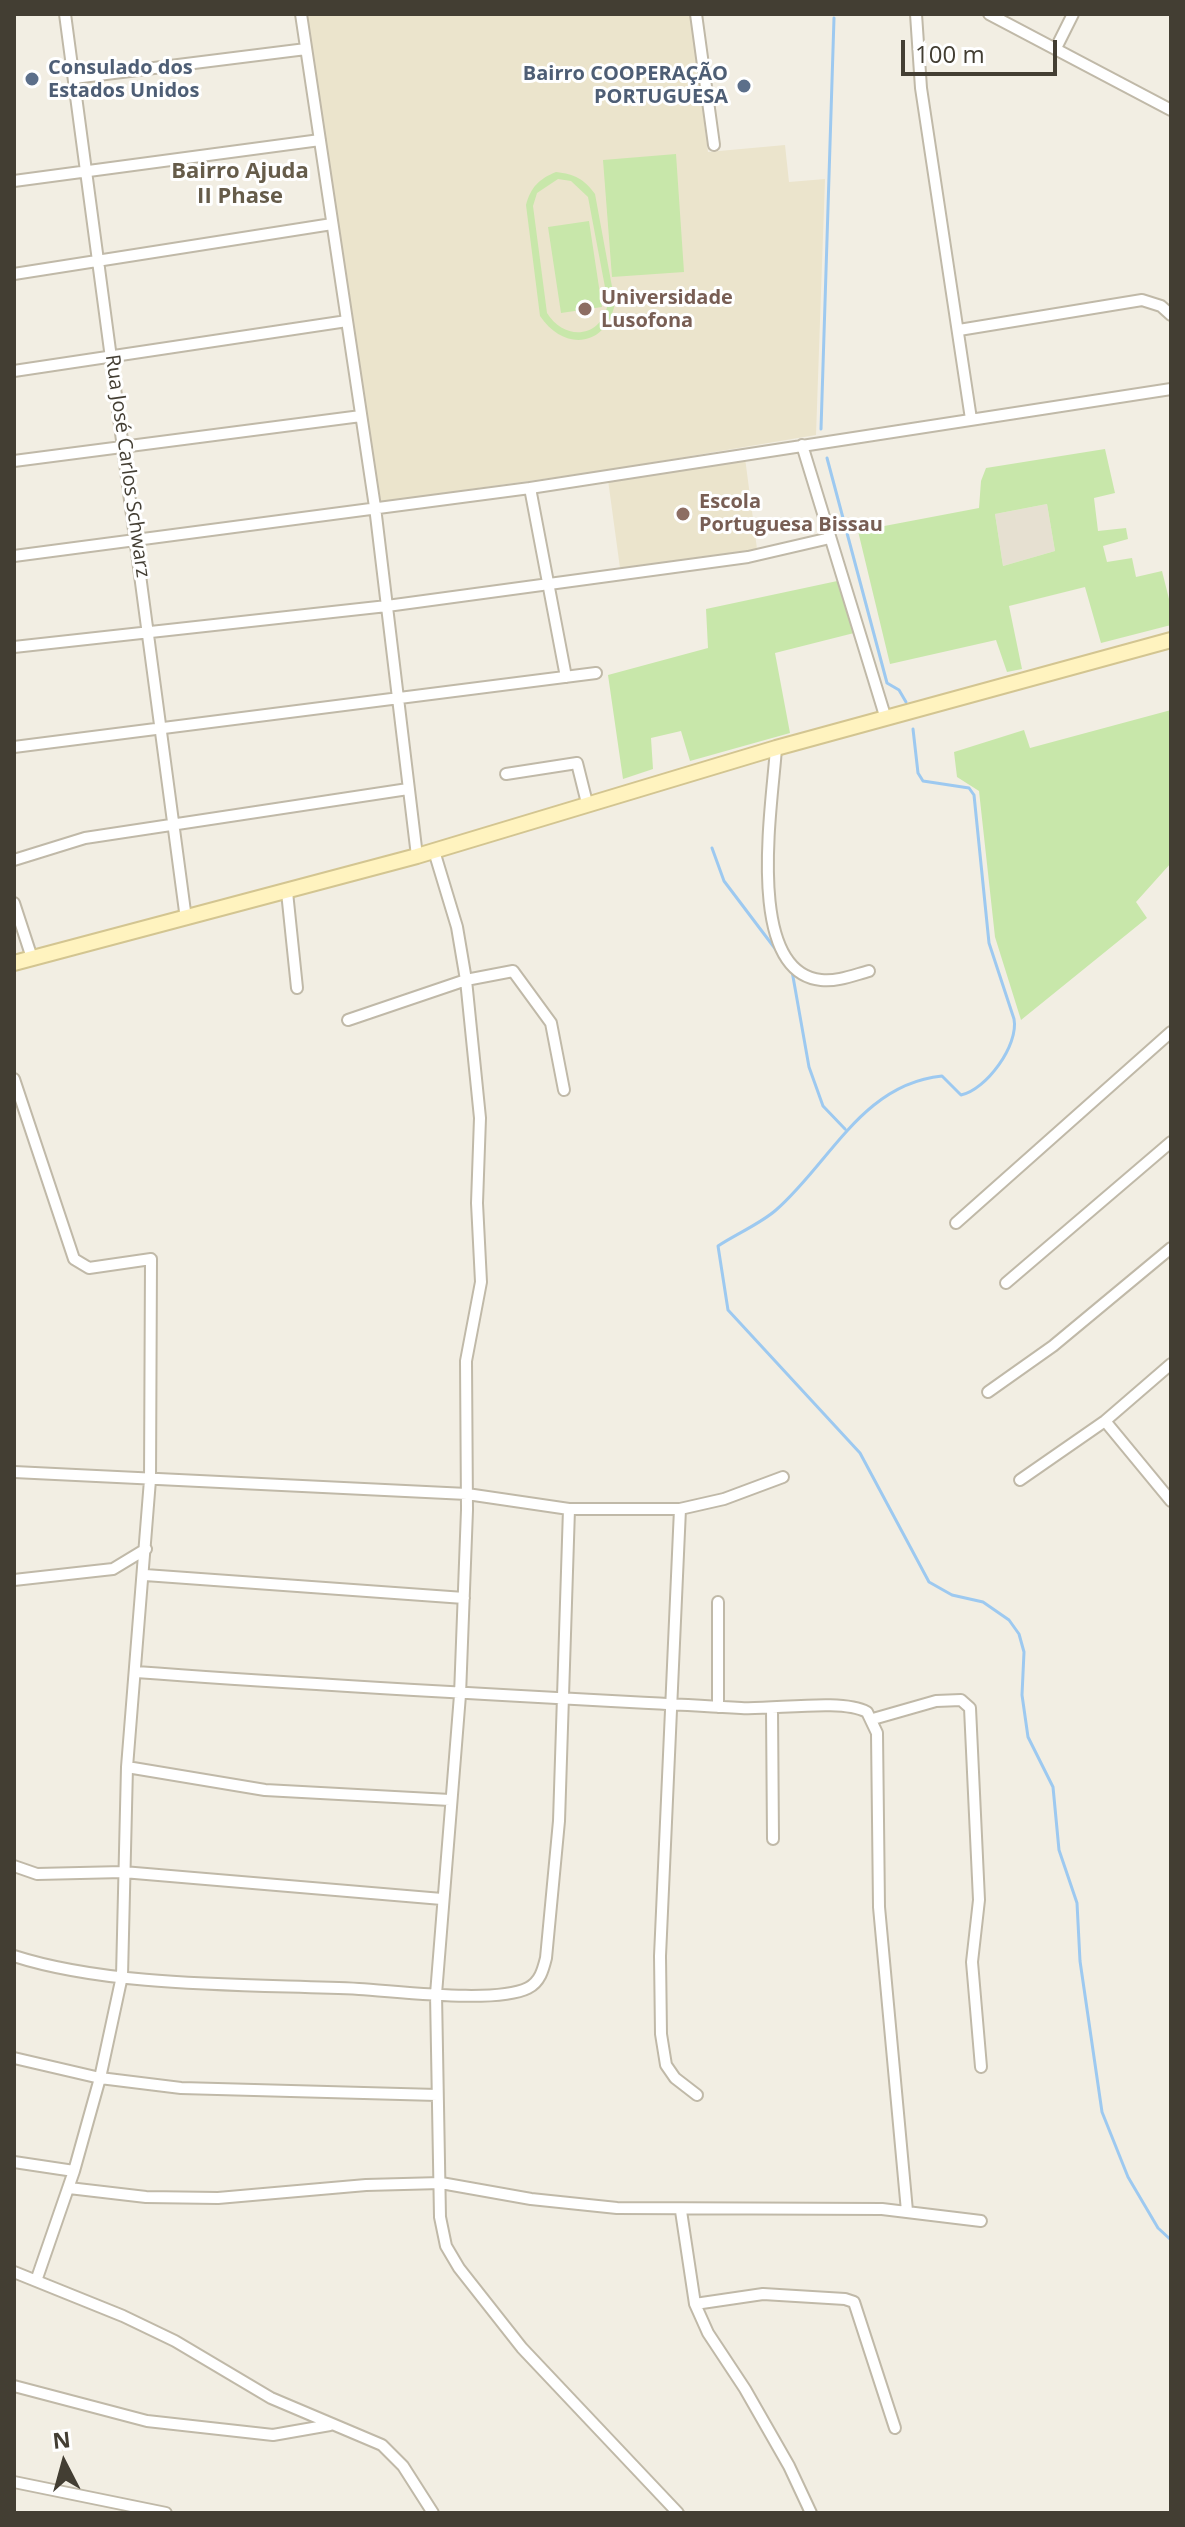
<!DOCTYPE html>
<html>
<head>
<meta charset="utf-8">
<style>
	body { margin:0 }
	#map { position:relative; width:1185px; height:2527px; overflow:hidden; background:#f2eee3; font-family:"Open Sans",sans-serif }
	canvas { display:block }
	.frame { position:absolute; inset:0; border:16px solid #433e33; pointer-events:none }
	.north { position:absolute; left:24px; top:2423px; width:80px; height:80px; -webkit-text-stroke:6px #fff; paint-order:stroke; rotate:354deg; font-size:22px; font-weight:700; line-height:32px; text-align:center; color:#433e33 }
	.north::after { content:''; display:block; margin:auto; width:28px; height:36px; background:#433e33; clip-path:polygon(50% 0,100% 100%,50% 72%,0 100%) }
	.scale { position:absolute; left:901px; top:40px; width:156px; height:36px; box-sizing:border-box; border:4px solid #433e33; border-top:0; padding-left:10px; font-size:24px; line-height:28px; white-space:nowrap; color:#433e33; -webkit-text-stroke:6px #fff; paint-order:stroke }
</style>
</head>
<body>
<div id="map">
<canvas width="1185" height="2527"></canvas>
<div class="frame"></div>
<div class="north">N</div>
<div class="scale">100 m</div>
</div>
<script>
const ctx = document.querySelector('canvas').getContext('2d');
ctx.lineJoin = 'round';
function fill(path, color) {
  ctx.fillStyle = color;
  ctx.fill(path, 'evenodd');
}
function strokePath(path, color, width, dash) {
  ctx.strokeStyle = color;
  ctx.lineWidth = width;
  ctx.lineCap = dash ? 'butt' : 'round';
  ctx.setLineDash(dash || []);
  ctx.stroke(path);
}
function drawText(font, color, halo, rows, align = 'center') {
  ctx.font = font + ' "Open Sans",sans-serif';
  ctx.lineWidth = 6;
  ctx.setLineDash([]);
  ctx.textBaseline = 'middle';
  ctx.strokeStyle = halo;
  ctx.fillStyle = color;
  for (const [text, x, y, turn = 0] of rows) {
    ctx.save();
    ctx.translate(x, y);
    ctx.rotate((+turn || 0) * Math.PI / 180);
    ctx.textAlign = isNaN(turn) ? turn : align;
    if (halo) ctx.strokeText(text, 0, 0);
    ctx.fillText(text, 0, 0);
    ctx.restore();
  }
}
fill(new Path2D(`
	M1047 504 1055 551 1003 566 995 514Z`), '#e6e0d1');
fill(new Path2D(`
	M305 14H690L708 152 785 145 789 182 825 179 816 435 607 470 378 502Z
	M745 458 757 549 620 568 608 480Z`), '#ebe4cc');
fill(new Path2D(`
	M676 154 684 272 612 277 603 160Z
	M556 172C575 174 584 179 595 194L615 303C607 347 564 352 540 316L526 205C531 187 539 179 556 172ZM558 179 571 181 588 197 608 303C602 338 565 342 547 313L533 206 537 193Z
	M589 221 602 307 561 313 548 227Z
	M1105 449 1115 493 1094 498 1098 531 1126 528 1128 539 1103 546 1107 562 1132 558 1136 577 1162 571 1171 607V625L1101 643 1085 587 1009 606 1022 669 1007 672 996 640 890 664 858 531 979 508 981 481 986 468ZM1047 504 1055 551 1003 566 995 514Z
	M842 580 858 632 775 653 790 733 690 761 681 731 651 738 653 769 623 779 608 675 708 648 706 609Z
	M1171 710V863L1136 902 1147 918 1021 1020 995 937 979 791 957 777 954 752 1024 730 1030 748Z`), '#c8e7aa');
strokePath(new Path2D(`
	M821 429 834 18
	M827 458 887 683 899 690 906 702
	M913 729 918 773 923 781 969 788 974 795 989 943 1014 1019C1019 1045 986 1090 961 1095L942 1076C862 1084 830 1163 776 1210 760 1224 736 1234 718 1246L728 1310 860 1453 929 1582 952 1595 983 1602 1009 1620 1019 1634 1024 1652 1022 1695 1028 1737 1053 1787 1059 1850 1077 1903 1080 1961 1102 2112 1128 2177 1158 2228 1171 2240
	M712 848 724 881 792 971 809 1067 823 1106 845 1129`), '#9dc9f0', 3);
const street = new Path2D(`
	M65 14 186 919
	M301 14 375 507 417 856
	M696 14 714 145
	M916 14 921 88 971 419
	M989 14 1171 110
	M1056 48 1073 14
	M74 78 306 49
	M14 181 320 140
	M14 274 332 224
	M959 330 1142 300 1161 306 1171 315
	M14 371 347 321
	M802 445 886 719
	M14 461 361 416
	M530 488 566 677
	M14 556 530 488 1171 389
	M14 647 387 606 748 557 830 538
	M14 747 596 673
	M776 748C773 800 743 972 821 980 837 982 854 975 869 971
	M506 774 577 763 587 803
	M434 851 457 927 466 980 480 1118 477 1203 481 1282 466 1361 467 1510 460 1695 436 1994 440 2217 446 2246 459 2268 522 2348 678 2513
	M14 860 85 838 408 789
	M287 892 297 988
	M14 903 32 958
	M348 1020 466 980 513 971 551 1023 564 1090
	M14 1079 74 1259 89 1268 151 1259 150 1480 127 1767 122 1976 100 2078 74 2171 36 2281
	M956 1223 1171 1032
	M1006 1283 1171 1142
	M988 1392 1053 1346 1171 1248
	M1105 1421 1171 1501
	M14 1472 467 1494 569 1509H680L724 1499 783 1477
	M1020 1480 1105 1421 1171 1364
	M680 1509 660 1956 661 2034 666 2065 675 2078 697 2095
	M145 1575 464 1598
	M14 1580 113 1569 146 1549
	M136 1672C338 1687 539 1697 741 1708 773 1710 842 1698 867 1712L877 1733 879 1907 907 2211
	M718 1707V1602
	M772 1709 773 1839
	M873 1719 936 1701 961 1700 970 1708 979 1900 972 1962 981 2067
	M127 1767 265 1790 450 1800
	M14 1866 37 1874 123 1872 442 1899
	M14 1956C113 1988 253 1984 359 1989 397 1991 496 2004 528 1988 540 1982 543 1970 546 1958L559 1821 569 1509
	M14 2058 100 2078 181 2088 437 2095
	M14 2162 74 2171
	M69 2188 146 2197 218 2198 366 2185 441 2183 531 2199 617 2208 882 2209 981 2221
	M681 2211 695 2304 708 2333 745 2389 789 2466 811 2513
	M14 2272 123 2316 175 2341 271 2398 382 2445 403 2466 433 2513
	M695 2304 763 2294 845 2299 854 2302 895 2428
	M14 2386 147 2421 273 2435 330 2425
	M14 2482 166 2513`);
const secondary = new Path2D(`
	M14 963 417 856 776 748 1171 640`);
strokePath(street, '#c0b9a8', 14);
strokePath(secondary, '#d3c591', 18);
strokePath(street, '#fff', 10);
strokePath(secondary, '#fff3bf', 14);
for (const [x, y, r, color] of [
	[32,79,8,"#5c6f8a"],
	[744,86,8,"#5c6f8a"],
	[585,309,8,"#8d6e63"],
	[683,514,8,"#8d6e63"]
]) {
  const dot = new Path2D();
  dot.arc(x, y, r, 0, 2 * Math.PI);
  ctx.fillStyle = color;
  ctx.fill(dot);
  strokePath(dot, '#fff', 3);
}
drawText('bold 20px', '#4e5e75', '#fff', [
	["Consulado dos",48,68],
	["Estados Unidos",48,91],
	["Bairro COOPERAÇÃO",728,74,"right"],
	["PORTUGUESA",728,97,"right"]
], 'left');
drawText('bold 20px', '#785e54', '#fff', [
	["Universidade",601,298],
	["Lusofona",601,321],
	["Escola",699,502],
	["Portuguesa Bissau",699,525]
], 'left');
drawText('20px', '#433e33', '#fff', [
	["Rua José Carlos Schwarz",127,466,82]
]);
drawText('bold 22px', '#665c4a', '#fff', [
	["Bairro Ajuda",240,172],
	["II Phase",240,197]
]);
</script>
</body>
</html>
